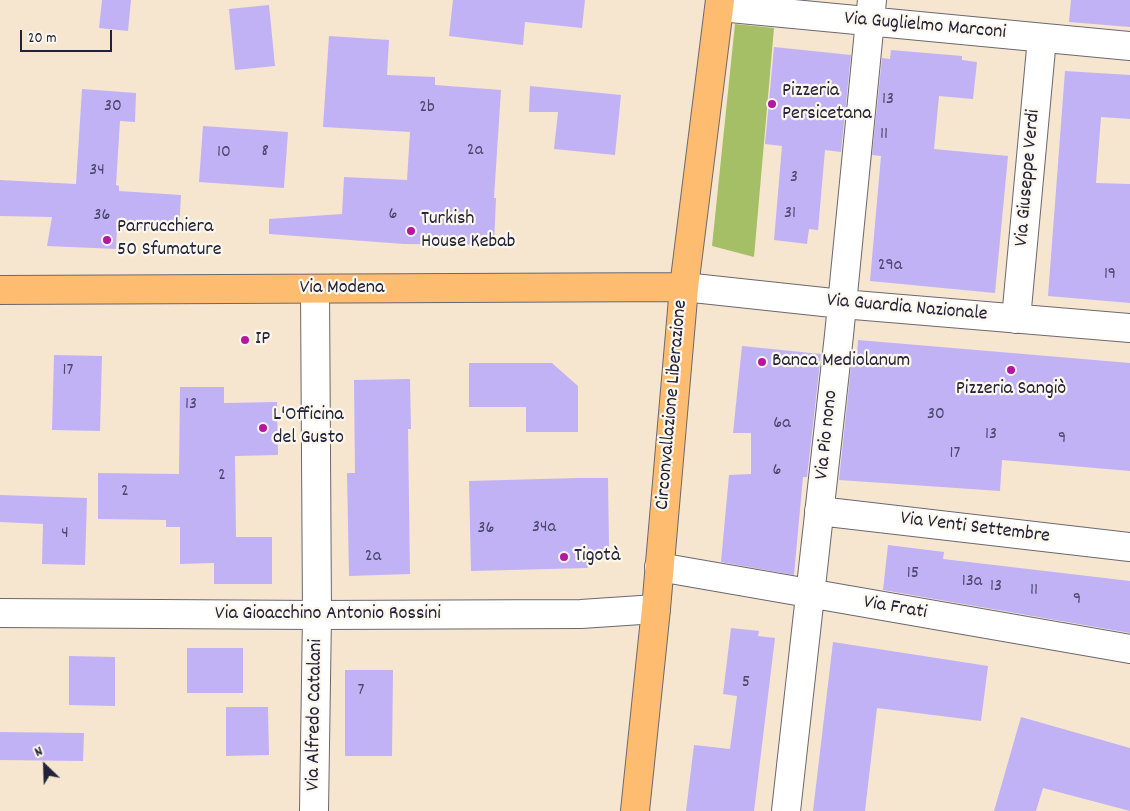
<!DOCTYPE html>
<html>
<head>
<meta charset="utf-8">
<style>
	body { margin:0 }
	#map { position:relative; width:1130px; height:811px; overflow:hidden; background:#f6e6d0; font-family:Dekko,sans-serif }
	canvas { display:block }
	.north { position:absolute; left:20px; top:741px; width:50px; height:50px; -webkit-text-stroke:4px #fbf7ec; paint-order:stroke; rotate:336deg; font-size:14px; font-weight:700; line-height:20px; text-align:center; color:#22223b }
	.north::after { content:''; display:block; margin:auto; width:18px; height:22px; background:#22223b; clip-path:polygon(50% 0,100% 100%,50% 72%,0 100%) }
	.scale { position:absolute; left:20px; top:30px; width:92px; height:22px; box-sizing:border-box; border:2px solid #22223b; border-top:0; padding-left:6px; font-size:15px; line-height:18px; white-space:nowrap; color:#22223b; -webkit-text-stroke:4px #fbf7ec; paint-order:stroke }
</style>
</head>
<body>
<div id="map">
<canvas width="1130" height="811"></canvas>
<div class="north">N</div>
<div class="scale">20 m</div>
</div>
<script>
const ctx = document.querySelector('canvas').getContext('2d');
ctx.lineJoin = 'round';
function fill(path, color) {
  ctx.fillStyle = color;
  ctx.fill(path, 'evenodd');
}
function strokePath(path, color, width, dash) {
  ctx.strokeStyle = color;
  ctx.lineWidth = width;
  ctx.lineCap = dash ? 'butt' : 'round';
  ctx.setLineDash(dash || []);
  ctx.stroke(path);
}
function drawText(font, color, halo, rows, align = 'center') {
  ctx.font = font + ' Dekko,sans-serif';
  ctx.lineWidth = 4.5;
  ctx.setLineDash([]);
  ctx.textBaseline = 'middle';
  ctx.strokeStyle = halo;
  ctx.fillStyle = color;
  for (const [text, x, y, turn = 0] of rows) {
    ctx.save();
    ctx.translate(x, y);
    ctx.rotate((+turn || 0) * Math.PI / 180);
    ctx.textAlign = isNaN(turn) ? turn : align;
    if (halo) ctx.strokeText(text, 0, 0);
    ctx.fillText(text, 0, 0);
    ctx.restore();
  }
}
fill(new Path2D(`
	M735 24 774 28 754 257 712 246Z`), '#a5bf66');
fill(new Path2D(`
	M102 0H131L128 31 99 28Z
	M453 0H585L582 28 525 22 523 45 449 36Z
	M1071 0H1130V27L1069 22Z
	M269 5 275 66 235 70 229 9Z
	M329 36 389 40 387 75 435 77V85L501 90 494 198H496L494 245 404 244 269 234V219L342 214 344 177 407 180 410 132 323 127Z
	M774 47 851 55 841 152 825 150 818 230 809 229 807 244 774 240 782 146 765 144Z
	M891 50 962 56V60L977 62 973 99 939 96 934 149 1008 156 995 293 870 281 881 156 872 155 882 58 890 59Z
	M1065 71 1130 75V119L1101 117 1096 183 1130 184V303L1048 296Z
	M530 86 621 95 615 155 554 149 558 112H529Z
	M82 89 136 93 135 122 120 121 116 185 119 186V191L181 195 179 231 117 227 116 249 47 246 52 217 0 216V180L76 184Z
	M203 126 288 132 284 188 199 182Z
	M858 340 1130 363V471L1002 460 1000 491 839 480 852 357H857Z
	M742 346 821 354 807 477H803L794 575 721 562 729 475 751 474V433H733Z
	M54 355 102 356 100 431 52 430Z
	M469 363H552L578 386V432H526V407H469Z
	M410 379 411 429H408L410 574 349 576 347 473H355L354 380Z
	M180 387H224V403L277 402 278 455 235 456 236 537H272V584H214V563L180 564V527H166V520L98 519V473L179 474Z
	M578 478H608L609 546 587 568 471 571 469 481Z
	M0 495 87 498 85 565 42 564 43 524 0 522Z
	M888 545 944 552 943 559 1130 581V633L883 590Z
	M731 628 759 631 758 636 775 638 754 811H686L694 745 730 749 737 696 723 694Z
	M833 642 988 666 981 721 877 708 865 811H813Z
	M187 648H243V693H187Z
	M69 656 115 657V706L69 705Z
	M345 670H393L392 756H345Z
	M226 707H268L269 755 226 756Z
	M1021 717 1130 748V811L1043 788 1036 811H994Z
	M0 732 84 733 83 761 0 760Z`), '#c0b2f5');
const minor = new Path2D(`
	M720 7 1130 46
	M684 287 842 304 1130 328
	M1016 319 1042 38
	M819 511 1130 547
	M659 567 1130 649
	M0 613 317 615 581 614 656 609
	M314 811 317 615 315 289
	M786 811 839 335 872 0`);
const major = new Path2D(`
	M0 290 684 287
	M635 811 656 609 684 287 720 0`);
strokePath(minor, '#6c676f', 30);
strokePath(major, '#6c676f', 30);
strokePath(minor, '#fff', 28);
strokePath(major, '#fdbc70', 28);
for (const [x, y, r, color] of [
	[772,104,5,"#b5179e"],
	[411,231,5,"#b5179e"],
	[107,240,5,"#b5179e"],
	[245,340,5,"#b5179e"],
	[762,362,5,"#b5179e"],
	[1011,370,5,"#b5179e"],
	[263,428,5,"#b5179e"],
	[564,557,5,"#b5179e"]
]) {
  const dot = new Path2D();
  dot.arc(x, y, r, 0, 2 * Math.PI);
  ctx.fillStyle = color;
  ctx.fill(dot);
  strokePath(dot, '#fbf7ec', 2);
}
drawText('18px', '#4a466a', null, [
	["13",888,101],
	["30",113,108],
	["2b",427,109],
	["11",884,136],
	["2a",475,152],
	["8",265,153],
	["10",224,154],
	["34",97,172],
	["3",794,179],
	["31",790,215],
	["6",393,216],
	["36",102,217],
	["29a",890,267],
	["19",1110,276],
	["17",68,372],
	["13",191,406],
	["30",936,416],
	["6a",782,425],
	["13",991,436],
	["9",1062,440],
	["17",955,455],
	["6",777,472],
	["2",222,477],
	["2",125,493],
	["34a",544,529],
	["36",486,530],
	["4",65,535],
	["2a",373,558],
	["15",913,575],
	["13a",972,583],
	["13",996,588],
	["11",1034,592],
	["9",1077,601],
	["5",746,684],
	["7",361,692]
]);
drawText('20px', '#22223b', '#fbf7ec', [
	["Via Guglielmo Marconi",925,27,5],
	["Via Giuseppe Verdi",1029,178,-85],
	["Via Modena",342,289],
	["Via Guardia Nazionale",907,309,5],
	["Circonvallazione Liberazione",673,405,-85],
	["Via Pio nono",828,435,-84],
	["Via Venti Settembre",975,529,7],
	["Via Frati",895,609,10],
	["Via Gioacchino Antonio Rossini",328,615],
	["Via Alfredo Catalani",316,715,-89]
]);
drawText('20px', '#22223b', '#fbf7ec', [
	["Pizzeria",782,92],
	["Persicetana",782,115],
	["Turkish",421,220],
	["House Kebab",421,243],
	["Parrucchiera",117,228],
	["50 Sfumature",117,251],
	["IP",255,340],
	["Banca Mediolanum",772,362],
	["Pizzeria Sangiò",1011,390,"center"],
	["L'Officina",273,416],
	["del Gusto",273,439],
	["Tigotà",574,557]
], 'left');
</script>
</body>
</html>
